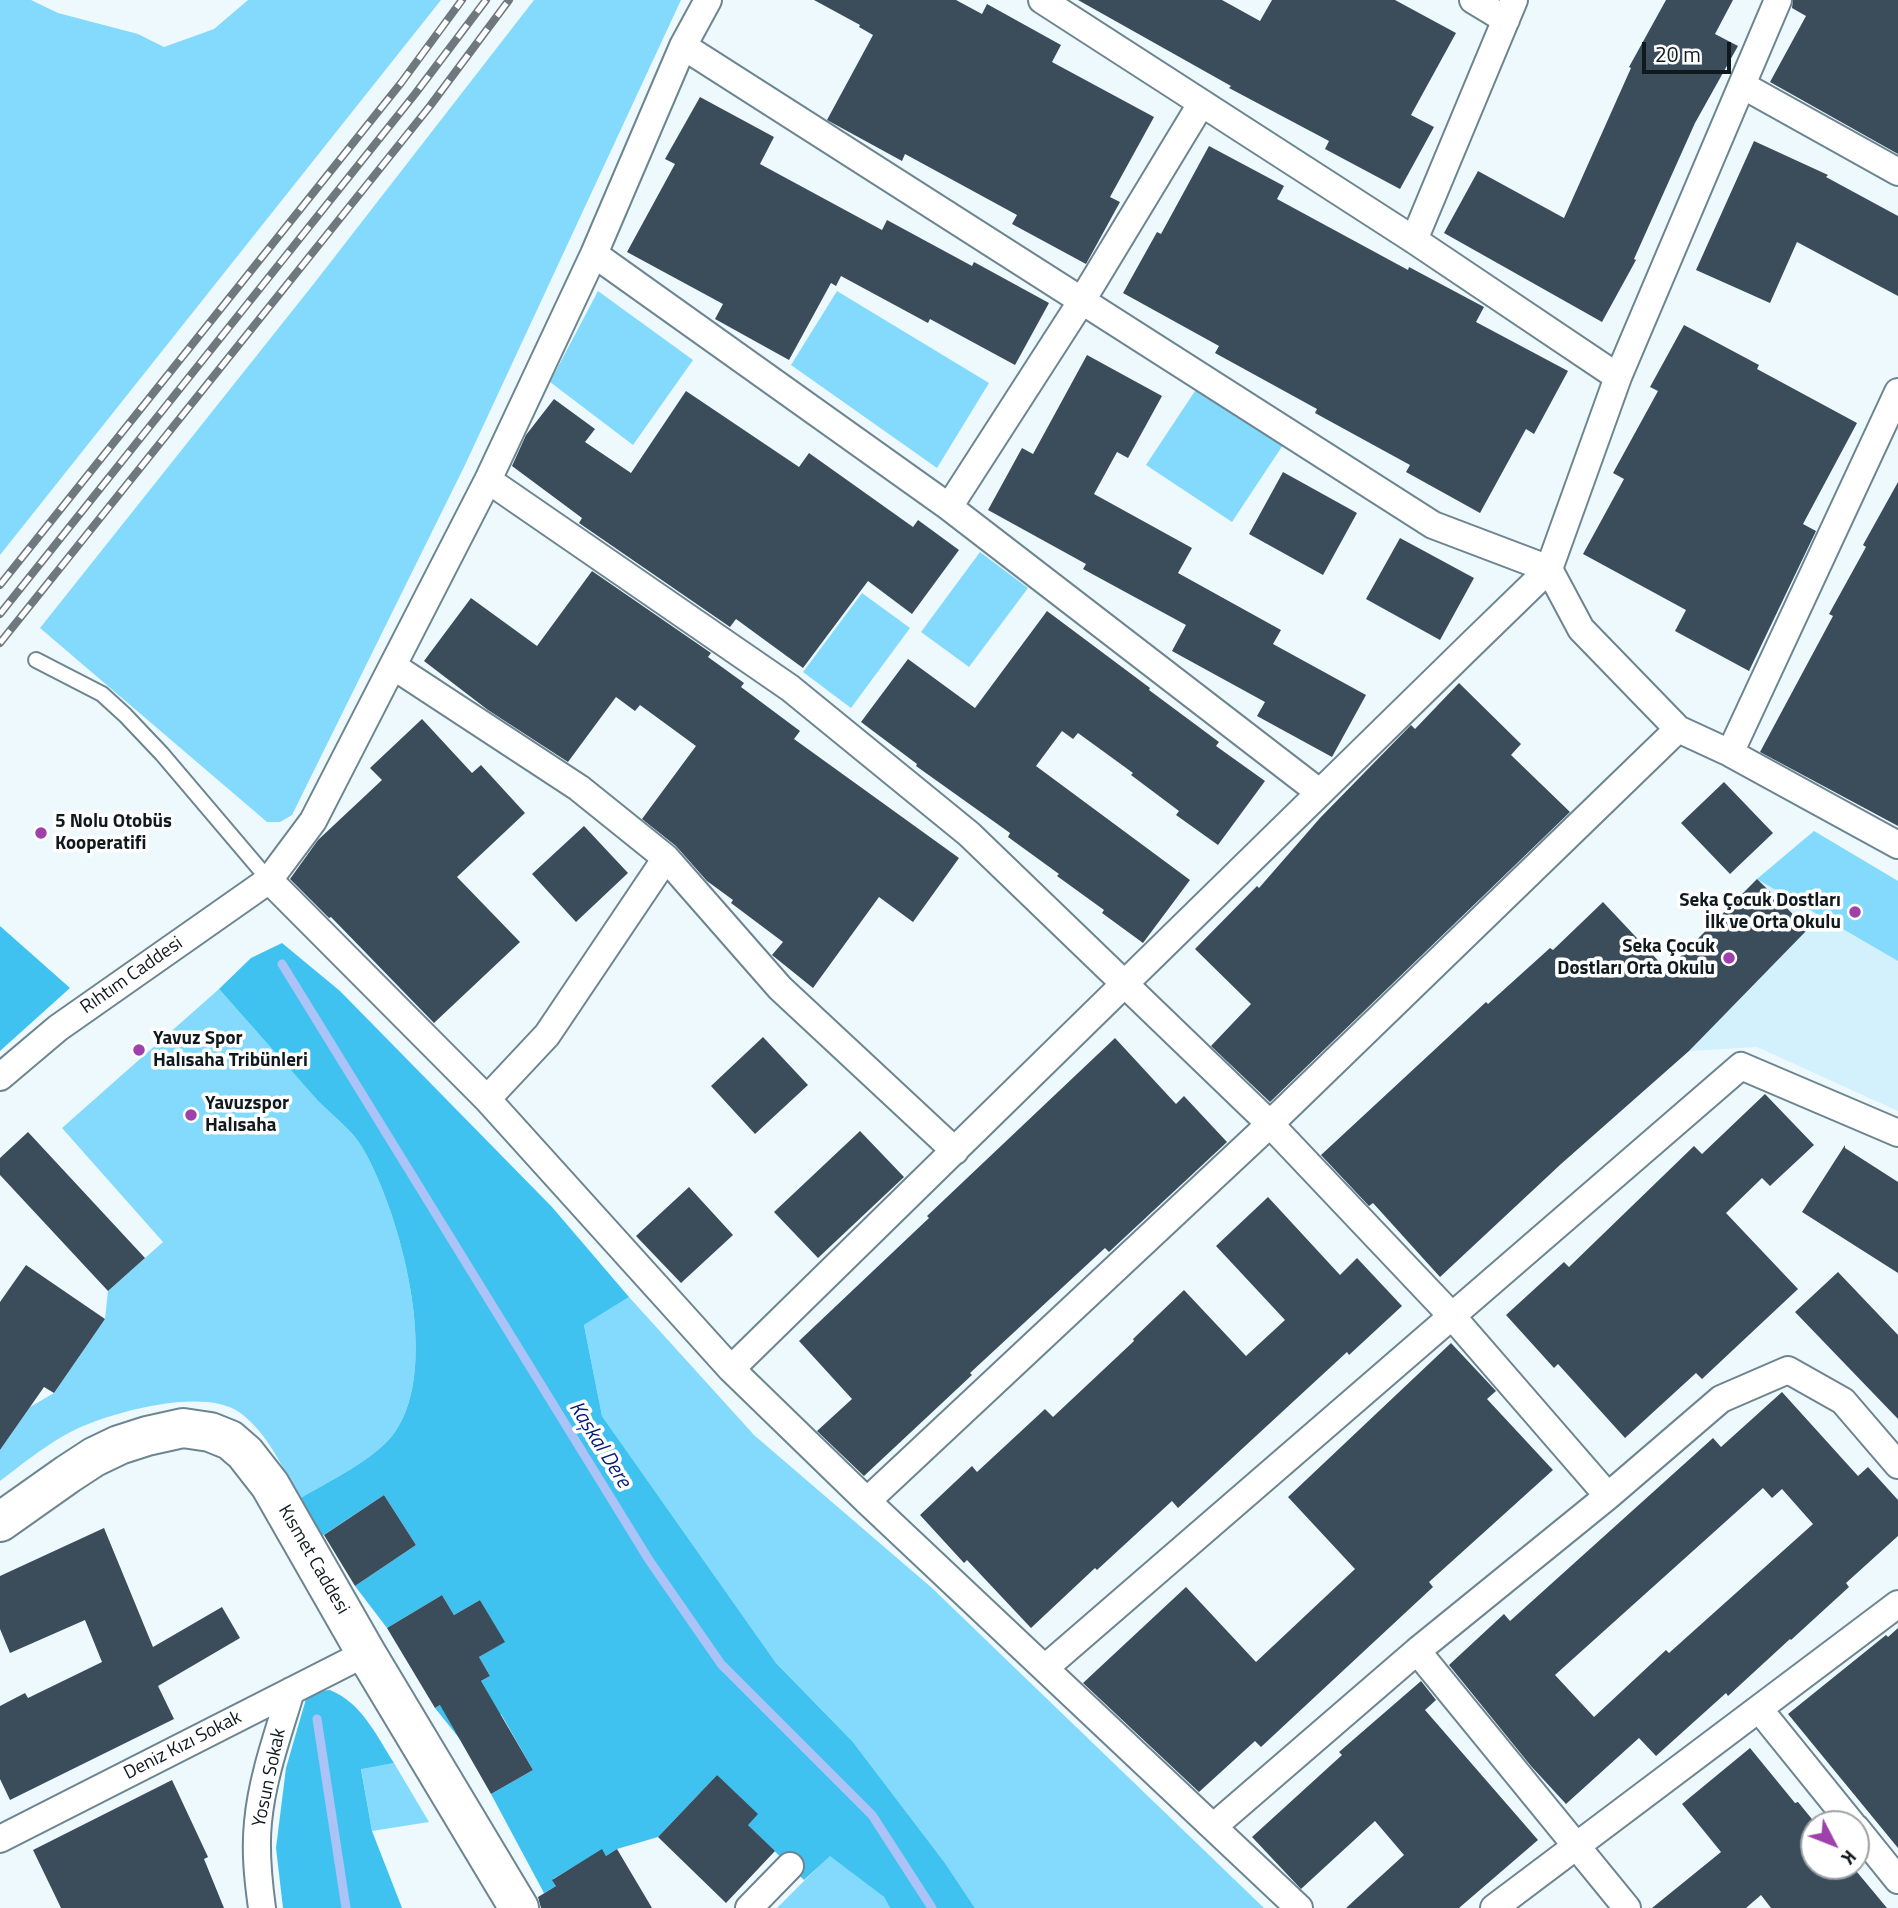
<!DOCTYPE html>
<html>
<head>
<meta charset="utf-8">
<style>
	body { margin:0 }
	#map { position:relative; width:1898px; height:1908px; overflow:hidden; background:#eef9fe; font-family:"Titillium Web",sans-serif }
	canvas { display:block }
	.north { position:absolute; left:1800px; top:1810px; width:70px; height:70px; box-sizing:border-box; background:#fff; border:2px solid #9fa3a5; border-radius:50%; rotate:132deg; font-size:19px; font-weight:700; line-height:28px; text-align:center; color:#101a1e }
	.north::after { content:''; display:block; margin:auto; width:24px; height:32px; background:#9f41aa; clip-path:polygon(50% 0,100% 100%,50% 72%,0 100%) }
	.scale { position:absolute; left:1642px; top:42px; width:89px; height:32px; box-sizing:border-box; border:4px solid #101a1e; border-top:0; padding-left:9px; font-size:21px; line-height:24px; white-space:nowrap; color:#101a1e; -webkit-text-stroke:5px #fff; paint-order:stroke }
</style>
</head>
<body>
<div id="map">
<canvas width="1898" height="1908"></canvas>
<div class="north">K</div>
<div class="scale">20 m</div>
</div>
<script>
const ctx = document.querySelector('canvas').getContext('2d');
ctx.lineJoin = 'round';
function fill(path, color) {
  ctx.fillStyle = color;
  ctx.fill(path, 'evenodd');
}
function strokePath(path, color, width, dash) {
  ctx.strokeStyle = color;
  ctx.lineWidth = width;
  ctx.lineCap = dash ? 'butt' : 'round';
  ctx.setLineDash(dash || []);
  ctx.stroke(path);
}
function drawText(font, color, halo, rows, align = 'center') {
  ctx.font = font + ' "Titillium Web",sans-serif';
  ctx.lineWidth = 7;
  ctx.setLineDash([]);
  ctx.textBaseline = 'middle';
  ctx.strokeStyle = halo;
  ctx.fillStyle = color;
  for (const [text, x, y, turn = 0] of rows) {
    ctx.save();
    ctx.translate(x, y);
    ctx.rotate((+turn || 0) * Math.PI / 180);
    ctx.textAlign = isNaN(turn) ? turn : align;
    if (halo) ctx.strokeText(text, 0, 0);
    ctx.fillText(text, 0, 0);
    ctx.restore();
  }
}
fill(new Path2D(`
	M1814 831 1898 881V1111L1757 1047 1689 1051 1638 998 1757 879Z`), '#d3f0fd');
fill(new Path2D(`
	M0 0H31L58 13 138 34 164 47 214 29 248 0H441L0 555Z
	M534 0H681L465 465 292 815 280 822H267L40 628 312 286Z
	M598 291 693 360 633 445 550 382Z
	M837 291 989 383 937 468 791 365Z
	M1197 388 1283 445 1232 522 1146 465Z
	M980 552 1028 588 969 667 921 632Z
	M862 593 910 628 851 708 803 672Z
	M1814 831 1898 881V961L1757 879Z
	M219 989C252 1026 285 1064 318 1101 332 1115 352 1130 362 1147 400 1211 442 1366 395 1432 375 1460 329 1481 299 1499 283 1468 268 1433 239 1412 202 1386 101 1414 65 1435 42 1448 21 1465 0 1481V1450L30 1407 54 1393 105 1319 108 1291 163 1242 62 1128Z
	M629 1297 754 1435 932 1588 1264 1908H975L945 1863 853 1742 776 1663 602 1416 584 1325Z
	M394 1763 429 1822 372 1831 361 1768Z
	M830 1855 884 1897 890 1908H777Z`), '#84dafd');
fill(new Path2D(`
	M0 926 70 988 0 1051Z
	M282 943 340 991 552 1207 629 1297 584 1325 602 1416 776 1663 853 1742 945 1863 975 1908H890L884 1897 830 1856 804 1880 748 1825 717 1775 658 1837 617 1849 606 1856 602 1850 553 1879 556 1886 544 1893 491 1794 533 1770 501 1714 459 1738 435 1708 490 1676 479 1657 504 1642 480 1600 454 1615 442 1595 387 1628 355 1586 416 1545 384 1495 322 1536 299 1499C329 1481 375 1460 395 1432 442 1366 400 1211 362 1147 352 1130 332 1115 318 1101 285 1064 252 1026 219 989L251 958Z
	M330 1690C362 1703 376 1735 394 1763L361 1769 372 1831 402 1908H283L276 1848 286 1768 308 1692Z`), '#40c2f0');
strokePath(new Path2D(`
	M282 964 649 1560 721 1664 872 1815 932 1908
	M317 1719 346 1908`), '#abc3f6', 9);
fill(new Path2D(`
	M814 0H956L982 14 987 4 1061 45 1052 62 1154 117 1110 197 1120 202 1086 264 1012 224 1017 215 905 154 902 161 827 120 873 35 859 27 860 25Z
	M1078 0H1222L1260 21 1272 0H1395L1456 33 1411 115 1434 127 1400 189 1325 149 1329 141 1229 88 1231 86Z
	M1666 0H1733L1715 34 1738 46 1695 123 1634 259 1636 260 1602 322 1444 233 1478 171 1564 218 1631 68 1629 67Z
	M1793 0H1898V154L1770 82 1806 16 1792 8Z
	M700 97 774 137 760 164 882 230 887 220 972 266 974 262 1049 303 1015 365 930 319 928 323 841 276 836 286 831 283 789 360 715 319 723 304 627 252 675 164 665 159Z
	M1754 141 1828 175 1826 177 1898 216V296L1797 242 1770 303 1696 270Z
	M1209 146 1284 186 1277 199 1408 270 1409 267 1484 307 1476 322 1568 371 1534 434 1526 429 1480 513 1406 472 1410 465 1315 413 1317 409 1215 353 1219 346 1123 293 1157 232 1161 234Z
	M1684 325 1759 365 1757 369 1857 423 1803 524 1816 531 1749 671 1675 631 1686 610 1583 554 1624 479 1613 473 1658 391 1650 387Z
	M1087 355 1162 396 1128 458 1117 452 1094 494 1192 548 1178 573 1281 630 1273 644 1366 695 1332 757 1257 716 1265 702 1172 651 1186 625 1083 569 1086 564 988 510 1022 448 1033 454Z
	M686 391 799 467 809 453 913 527 918 520 959 550 912 614 868 581 803 668 736 619 730 627 579 523 582 518 512 466 526 435 554 399 595 429 585 442 631 473Z
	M1283 472 1357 513 1323 575 1249 534Z
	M1898 482V826L1760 752 1833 616 1829 614 1866 547 1863 545Z
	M1400 538 1474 578 1440 640 1366 599Z
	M592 571 711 653 708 657 744 683 741 687 800 731 794 739 959 858 913 922 879 897 813 988 772 955 783 942 731 903 733 900 707 881 676 846 642 819 696 746 640 705 635 711 616 697 568 762 488 710 424 661 471 598 537 646Z
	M1047 611 1150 688 1149 690 1219 742 1216 746 1265 781 1218 845 1176 815 1179 811 1131 775 1133 773 1078 733 1073 739 1062 731 1036 766 1190 880 1143 943 1102 913 1104 910 1057 876 1059 874 1008 837 1010 833 916 766 917 764 861 722 908 659 975 708Z
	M1459 683 1521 744 1511 755 1570 812 1270 1102 1211 1046 1251 1004 1195 949 1257 886 1259 888 1320 818 1409 727 1411 725 1415 729Z
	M422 719 472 773 481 765 525 813 457 877 520 942 434 1023 331 917 329 918 290 879 318 840 382 780 370 768Z
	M1724 782 1773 833 1730 874 1681 823Z
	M584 826 628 873 576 922 532 874Z
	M1757 879 1808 929 1689 1051 1561 1164 1440 1277 1373 1203 1369 1206 1321 1155 1486 1002 1488 1004 1550 948 1553 950 1603 902 1667 970Z
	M763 1037 808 1085 755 1134 711 1086Z
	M1115 1038 1176 1104 1184 1096 1227 1142 1109 1252 1105 1248 970 1373 972 1375 864 1476 817 1431 852 1399 799 1341 929 1218 927 1216Z
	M1765 1094 1814 1145 1770 1186 1762 1178 1726 1213 1798 1289 1702 1379 1696 1373 1625 1438 1558 1364 1554 1368 1506 1315 1564 1262 1569 1267 1694 1146 1702 1154Z
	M860 1131 904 1177 818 1258 774 1212Z
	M28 1132 145 1258 108 1291 0 1175V1158Z
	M1845 1145V1148L1898 1182V1273L1802 1212Z
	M689 1187 733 1235 681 1283 636 1236Z
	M1268 1197 1340 1275 1357 1258 1402 1306 1349 1355 1347 1352 1178 1508 1172 1501 1097 1570 1095 1568 1031 1628 967 1560 964 1563 920 1515 972 1466 977 1472 1045 1409 1053 1417 1134 1341 1133 1339 1184 1290 1246 1356 1285 1320 1216 1246Z
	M26 1265 105 1319 54 1393 44 1387 0 1450V1302Z
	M1838 1272 1898 1335V1419L1795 1312Z
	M1451 1343 1496 1391 1487 1399 1553 1470 1429 1582 1433 1587 1261 1747 1255 1741 1199 1792 1083 1683 1186 1587 1256 1662 1355 1569 1288 1497Z
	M1782 1392 1858 1476 1868 1467 1898 1500V1536L1846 1583 1849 1587 1791 1640 1790 1639 1728 1696 1726 1693 1656 1756 1639 1738 1566 1804 1531 1766 1449 1665 1504 1614 1510 1621 1713 1438 1721 1447ZM1763 1488 1772 1498 1782 1489 1813 1524 1669 1653 1666 1650 1594 1717 1555 1675Z
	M384 1495 416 1545 355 1586 324 1535Z
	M104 1528 153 1647 222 1607 240 1638 158 1686 174 1719 10 1800 0 1779V1706L25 1693 28 1698 102 1662 85 1620 10 1653 0 1629V1576Z
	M442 1595 454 1615 480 1600 505 1642 479 1657 490 1676 481 1681 533 1770 491 1794 440 1705 435 1708 387 1628Z
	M1898 1628V1848L1788 1714 1886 1635 1888 1637Z
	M1421 1681 1436 1700 1425 1710 1538 1840 1459 1908H1346L1404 1855 1375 1821 1301 1889 1252 1837 1342 1755 1339 1752Z
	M1750 1748 1795 1803 1798 1802 1816 1824H1814V1866H1852L1887 1908H1771L1761 1895 1746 1908H1652L1721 1852 1682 1804Z
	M717 1775 758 1814 748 1825 775 1851 726 1903 658 1837Z
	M172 1780 208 1857 204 1859 224 1908H61L33 1850Z
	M602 1849 606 1856 617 1849 652 1908H541L538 1897 556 1886 552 1880Z`), '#3b4c5b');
const service = new Path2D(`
	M36 660 102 694 125 715 162 754 269 880`);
const minor = new Path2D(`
	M1042 0 1414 240 1618 377
	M1473 0 1506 20
	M1778 0 1618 377 1549 569 1581 629 1678 729 1730 753 1898 845
	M683 46 1433 525 1549 569C1275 834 1005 1103 731 1369
	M1742 85 1898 172
	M1414 240 1514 0
	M594 254 949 507 1319 792
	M488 480 790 688 969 834 1270 1124 1451 1315 1608 1496
	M949 507 1081 302 1201 104
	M393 666 579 788 666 858 780 988 955 1151
	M1730 753 1898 392
	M269 880 487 1099 731 1369 867 1501 1299 1908
	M0 1077 58 1028 269 880 313 821 488 480 594 254 683 46 708 0
	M487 1099 547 1035 666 858
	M867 1501 1270 1124 1678 729
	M1417 1651 1627 1908
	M1045 1668 1741 1066 1898 1133
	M1759 1709 1852 1824
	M1213 1827 1417 1651 1608 1496 1721 1399 1788 1370 1843 1401 1898 1465
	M1856 1828 1898 1880
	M0 1839 366 1653
	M262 1908C258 1879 255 1851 258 1822 262 1778 278 1734 291 1691
	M749 1908 790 1866
	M1494 1908 1898 1604`);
const secondary = new Path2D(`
	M0 1522 68 1474 94 1457 119 1445 147 1436 183 1428 210 1432 230 1440 245 1453 270 1485 366 1653 519 1908`);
strokePath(service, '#6c8590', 18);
strokePath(minor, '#6c8590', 30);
strokePath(secondary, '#6c8590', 42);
strokePath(service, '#fff', 14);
strokePath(minor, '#fff', 26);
strokePath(secondary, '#fff', 38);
const rail = new Path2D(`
	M0 585 401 83 462 0
	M0 614 415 94 486 0
	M0 643 430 106 509 0`);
strokePath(rail, '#6f797d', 8);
strokePath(rail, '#fff', 5, [16]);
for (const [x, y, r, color] of [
	[41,833,7,"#9f41aa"],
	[1855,912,7,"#9f41aa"],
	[1729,958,7,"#9f41aa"],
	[139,1050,7,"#9f41aa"],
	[191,1115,7,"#9f41aa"]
]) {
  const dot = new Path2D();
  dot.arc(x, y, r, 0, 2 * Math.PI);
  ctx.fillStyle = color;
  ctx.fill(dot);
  strokePath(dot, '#fff', 2.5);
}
drawText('bold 19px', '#101a1e', '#fff', [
	["5 Nolu Otobüs",55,822],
	["Kooperatifi",55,844],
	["Seka Çocuk Dostları",1841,901,"right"],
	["İlk ve Orta Okulu",1841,923,"right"],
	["Seka Çocuk",1715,947,"right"],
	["Dostları Orta Okulu",1715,969,"right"],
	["Yavuz Spor",153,1039],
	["Halısaha Tribünleri",153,1061],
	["Yavuzspor",205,1104],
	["Halısaha",205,1126]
], 'left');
drawText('19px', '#101a1e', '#fff', [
	["Rıhtım Caddesi",132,976,-35],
	["Kısmet Caddesi",313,1560,60],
	["Deniz Kızı Sokak",183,1746,-27],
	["Yosun Sokak",270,1778,-78]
]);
drawText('italic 21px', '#061b79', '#fff', [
	["Kaşkal Dere",599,1445,58]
]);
</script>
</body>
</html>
